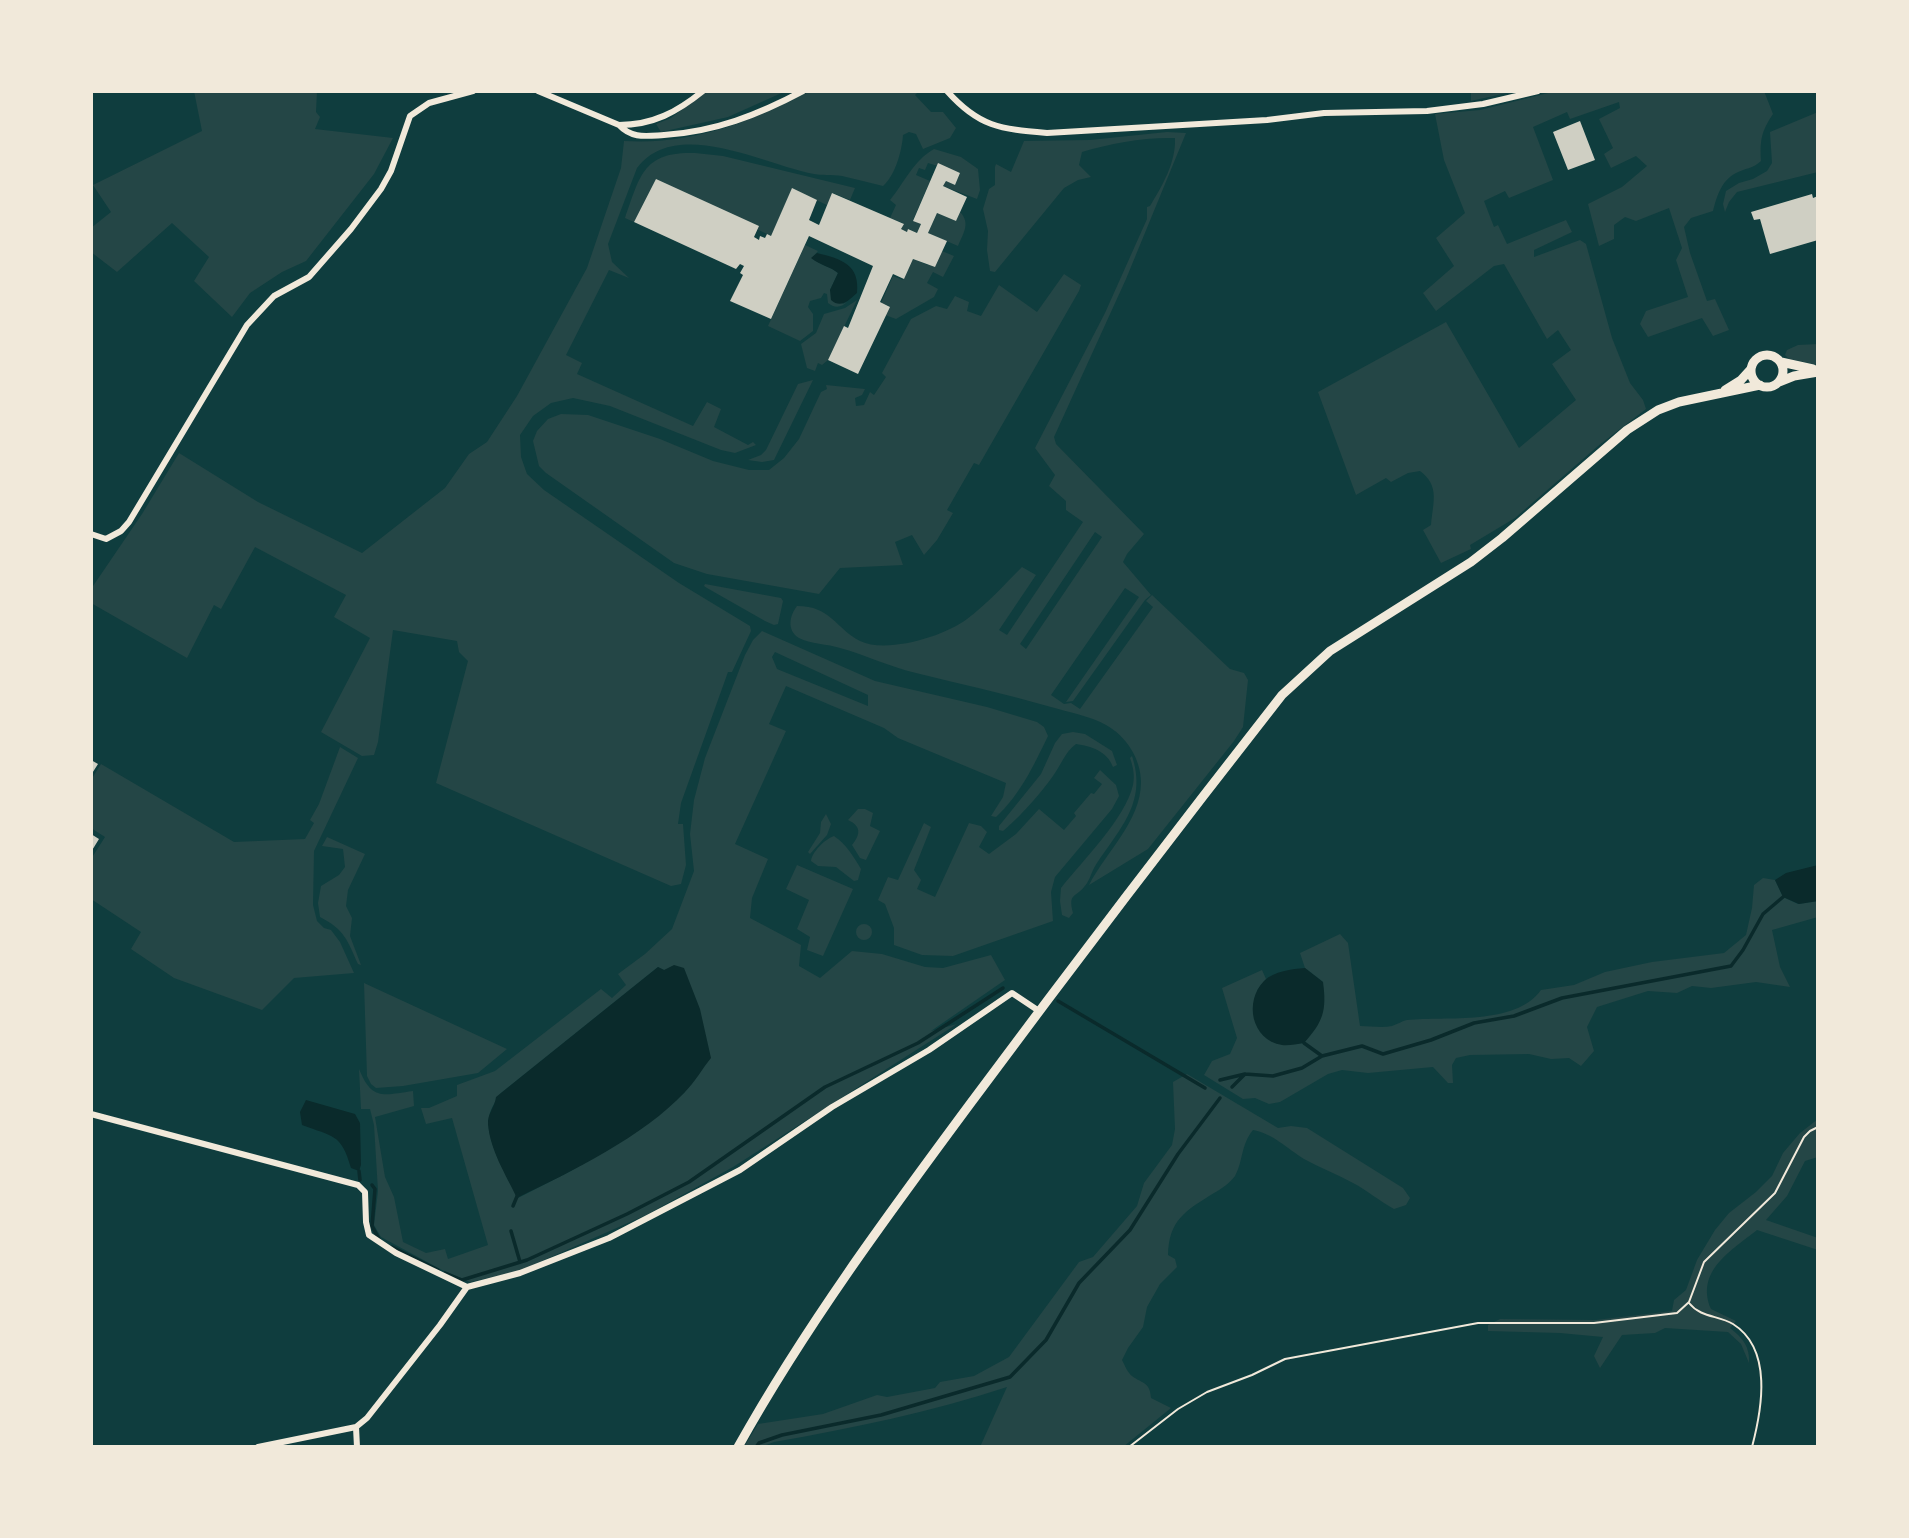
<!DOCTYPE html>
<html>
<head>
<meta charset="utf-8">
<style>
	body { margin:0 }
	#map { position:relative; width:1909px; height:1538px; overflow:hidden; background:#0f3d3e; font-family:"PT Sans",sans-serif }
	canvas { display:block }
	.frame { position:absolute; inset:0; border:93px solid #f1e9da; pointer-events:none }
</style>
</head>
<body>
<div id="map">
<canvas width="1909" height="1538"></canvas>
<div class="frame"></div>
</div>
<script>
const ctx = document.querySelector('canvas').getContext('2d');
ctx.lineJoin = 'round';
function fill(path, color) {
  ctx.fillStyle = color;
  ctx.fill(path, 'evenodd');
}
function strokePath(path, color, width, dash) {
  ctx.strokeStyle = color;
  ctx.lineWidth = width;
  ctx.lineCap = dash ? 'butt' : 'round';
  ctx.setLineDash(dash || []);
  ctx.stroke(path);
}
fill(new Path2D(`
	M194 91H317L316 112 320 117 315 129 393 138 374 174 306 261 282 272 250 293 232 317 194 281 209 257 172 223 117 272 91 252V228L111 212 93 185 202 131Z
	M706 91H786L728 117 661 132 656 124 671 118Z
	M810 91H919L915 95 931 112H943L956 128 950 138 923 149 916 134 909 132 903 135C902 151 895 176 883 186 871 183 859 180 846 177 836 174 824 176 814 174 765 165 676 116 637 168L608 244 612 262 629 278 609 270 566 355 582 363 577 374 693 426 707 402 721 409 714 427 748 445 753 442 756 445 735 453 721 450 610 406 573 398 551 403 533 416 520 435 521 457 527 474 544 490 679 583 750 626 751 631 732 672H728L681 803 678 824H683L686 865 681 884 671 886 436 783 468 661 459 652 457 641 393 630 378 742 374 755 362 756 321 732 370 638 334 617 346 595 255 547 221 609 214 605 187 658 91 603V589L142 514 179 453 258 502 362 553 371 546 445 488 469 454 487 442 517 396 587 268 621 168 624 141C692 145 751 122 810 91Z
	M1471 91H1515L1471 101Z
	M1556 91H1764L1773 114C1761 132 1760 140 1761 161 1753 169 1745 168 1736 173 1721 181 1717 196 1713 211L1691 218 1684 227 1690 253 1707 301 1715 299 1729 330 1713 336 1702 318 1648 337 1640 324 1646 311 1688 297 1676 260 1682 248 1669 208 1636 221 1625 217 1614 225V239L1599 246 1588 204 1622 187 1647 166 1636 156 1611 168 1604 154 1613 148 1599 119 1620 108 1619 102 1570 119 1567 112 1533 127 1553 180 1509 198 1505 191 1484 201 1494 227 1498 225 1507 244 1566 220 1572 232 1534 250V257L1580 240 1586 244 1612 338 1630 383 1643 400 1646 409 1598 446 1515 518 1470 545 1471 549 1441 563 1423 530 1431 525C1433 502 1440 486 1420 471L1408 473 1391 482 1386 478 1356 495 1318 392 1446 322 1519 448 1576 400 1552 364 1571 350 1558 330 1547 339 1504 264 1494 266 1436 311 1423 293 1454 266 1436 238 1465 213 1444 160 1435 114 1480 110Z
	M1818 112V172L1737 192 1729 202 1725 212 1723 204 1726 191 1739 183 1753 179 1767 171 1772 163 1770 132Z
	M1167 132 1186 133 1126 279 1054 437 1056 444 1144 534 1127 554 1123 562 1151 595 1145 600 1073 701 1066 702 1139 597 1125 588 1051 695 1064 704 1071 703 1080 709 1153 607 1146 601 1152 595 1230 669 1244 673 1248 680 1243 727 1234 741 1148 849 1089 885C1106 852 1141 821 1141 782 1141 759 1126 736 1106 725 1090 716 1068 712 1051 707 1006 694 961 684 916 673 890 667 866 655 840 648 828 644 810 644 799 638 786 630 790 615 797 606 831 606 835 628 860 641 887 654 945 636 967 619 987 604 1004 585 1022 567L1036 575 999 630 1007 635 1083 522 1066 510V501L1049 486 1055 475 1035 448 1105 313 1147 219V207L1150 206C1162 186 1176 163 1175 138 1145 137 1111 143 1082 152L1079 165 1091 177 1078 180 1064 188 995 272 990 271 987 250 988 231 983 209 989 189 995 185V167L996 164 1011 172 1024 141 1090 140ZM1095 532 1102 537 1026 649 1020 644Z
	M934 149 961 157 978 169 980 190 977 199 943 186 946 181 955 185 960 173 928 163 925 170 919 168 916 175 930 181 913 220 921 224 917 233 909 229 907 232 901 229 903 223 890 218 896 205 890 200C904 183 914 160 934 149Z
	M695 153 723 156 855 188 850 200 833 193 827 205 792 189 771 236 656 180 634 222 625 218C640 176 643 151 695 153Z
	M960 212C971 223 963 234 958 246L928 233 937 213 956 221Z
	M805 245 818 251 812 258C821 266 830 266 838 273L830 290 843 304 847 302C841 308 834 308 828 303L827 294 824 293 821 298 810 301 808 307 813 314V331L800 341 768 326Z
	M942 251 954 256 943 277 933 272 927 283 938 289 934 297 896 319 885 315 889 306 881 303 893 276 903 280 913 259 928 265Z
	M1064 274 1081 285 1079 291 979 465 974 463 947 510 953 513 937 540 924 555 912 535 895 542 903 565 840 568 819 594 707 574 674 563 546 473 539 466 533 441 537 431 548 419 561 414 588 415 660 439 713 461 749 470H769L784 458 799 439 821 392 827 389 826 385 865 389 862 395 855 398 856 406 864 405 870 392 874 395 886 377 882 373 911 319 936 306 947 309 955 296 969 302 967 311 981 316 999 285 1037 312Z
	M857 300 828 360 822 365 818 363 815 371 807 368 801 344 816 333 824 314 845 308Z
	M1818 344V365L1789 359 1785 355 1787 350 1798 345Z
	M813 380 774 460 762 462 748 460 761 455 766 450 798 384Z
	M705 584 781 598 783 601 778 624 774 625 765 621 707 588 704 586Z
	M762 631 875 681 987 707 1037 722 1044 727 1048 736C1034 765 1020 795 996 817L991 816 1003 797 1006 783 898 738 884 728 786 686 769 724 786 731 735 844 768 859 752 898 750 918 801 945 799 966 820 978 852 951 882 954 925 967 943 968 991 955 1005 980 931 1031 957 1024 733 1167 646 1215 519 1271 470 1282 442 1270 381 1237 374 1225 378 1191 374 1125 370 1109H361L359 1069C372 1101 383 1095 413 1091L414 1106 375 1117 385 1177 394 1197 403 1242 426 1253 445 1249 448 1259 488 1245 452 1118 426 1124 421 1108H429L457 1096V1085L495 1071 601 989 612 998 626 985 618 974 645 954 672 929 694 871 690 834 694 800 705 758 745 655 753 640ZM775 652 868 695V706L777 669 772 657ZM658 967 664 970 685 1092 642 1128 571 1171 518 1198C508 1178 482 1135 490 1113 492 1106 497 1099 501 1093Z
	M1073 732 1085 734 1112 751 1117 765 1113 767C1107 751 1091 746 1076 744 1065 752 1061 765 1053 776 1041 793 1019 818 1003 831L999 830V826L1041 774 1055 743 1062 734Z
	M340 747 358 758 314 851 313 905 317 921 324 928 331 930 340 942 354 973 294 978 262 1010 174 978 131 949 141 932 91 899V859L105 837 91 828V780L101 764 234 842 305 839 314 823 310 820 319 804Z
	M1132 756C1148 804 1118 830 1094 868 1091 874 1089 882 1084 887 1075 898 1068 893 1073 913L1069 918 1062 915 1060 901 1061 888C1083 860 1125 819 1133 785 1135 775 1133 767 1130 758Z
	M1100 770 1116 785 1119 796 1112 809 1055 877 1051 892 1053 921 953 956 922 955 894 945V928L885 904 878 900 888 877 898 880 924 823 931 827 914 870 921 880 917 889 935 897 969 823 981 826 987 832 979 847 989 854 1016 834 1039 809 1064 830 1076 816 1074 813 1091 793 1094 794 1102 784 1094 778Z
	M858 809H865L873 813 870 826 880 831 866 860 860 858 852 845C861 834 861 826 848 820Z
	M826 814 831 824 827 835 810 854 808 852 820 833 821 822Z
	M834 836C846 844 854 857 861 869L858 880 854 881 836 867 818 866 811 861C812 852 825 839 834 836Z
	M327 837 365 854 348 890 346 906 352 918 350 936 361 965 358 964C347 940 345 930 320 917L318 903 321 886 339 875 345 867 343 849 322 846Z
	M797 865 853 889 823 956 807 950 810 937 797 929 809 900 786 889Z
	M1763 878 1775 880 1783 897 1798 904 1818 901V917L1772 930 1780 967 1790 987 1756 982 1711 988 1692 986 1677 993 1648 991 1597 1007 1587 1027 1594 1051 1581 1066 1569 1058 1551 1059 1529 1054 1470 1055 1456 1058 1452 1065 1453 1083H1448L1433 1067 1368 1073 1342 1070 1328 1074 1280 1102 1269 1104 1255 1098 1243 1099 1204 1075 1212 1061 1230 1054 1237 1038 1222 988 1262 970 1266 979 1257 991 1323 982 1305 968 1300 953 1340 934 1348 943 1360 1026C1370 1026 1382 1028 1392 1026 1398 1024 1402 1021 1407 1020 1447 1016 1515 1026 1541 990L1574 985 1605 972 1652 962 1724 953 1746 935 1752 908 1754 885Z
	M856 932a8 8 0 1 1 16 0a8 8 0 1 1-16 0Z
	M364 983 507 1049 478 1073 403 1086 376 1088 371 1084 367 1076Z
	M1187 1074 1278 1128 1291 1126 1307 1128 1403 1188 1410 1198 1406 1205 1394 1209C1379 1201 1367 1190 1353 1183 1337 1174 1320 1168 1304 1159 1288 1149 1272 1133 1253 1130 1241 1144 1243 1162 1235 1176 1230 1183 1221 1189 1214 1193 1185 1211 1169 1220 1168 1255L1175 1259 1177 1267 1160 1284 1147 1307 1143 1327 1128 1348 1122 1360C1125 1366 1128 1373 1132 1376 1143 1384 1150 1382 1151 1398L1171 1408 1123 1447H980L1007 1387C931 1412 853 1428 774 1442L761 1447H744L758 1424 823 1414 877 1395 887 1397 935 1388 940 1382 974 1376 1009 1357 1079 1262 1093 1257 1137 1206 1144 1183 1172 1145 1175 1129 1173 1082Z
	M1818 1119V1157L1805 1161 1787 1196 1766 1220 1818 1238V1250L1757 1230C1732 1250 1695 1271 1711 1309L1736 1321 1730 1328C1743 1338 1750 1347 1749 1363L1741 1344 1728 1332 1665 1328 1655 1333 1622 1335 1600 1368 1594 1356 1603 1337 1560 1333 1488 1331V1325L1500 1319 1596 1320 1672 1311 1674 1300 1686 1290 1697 1260 1715 1230 1729 1213 1756 1192 1772 1176 1783 1153 1800 1133Z`), '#244646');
fill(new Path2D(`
	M817 253C842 259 860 265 857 293 849 300 841 309 831 300L830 290 838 273C831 267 820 265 811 258Z
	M1818 865V901L1799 904 1783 897 1775 880 1786 873Z
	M674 965 684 968 700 1009 711 1058C702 1069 695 1082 685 1092 643 1137 572 1171 517 1198 506 1175 490 1150 488 1124 487 1114 495 1107 496 1097L658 967 664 970Z
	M1305 968 1323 982C1327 1011 1323 1022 1304 1043 1297 1044 1288 1046 1282 1045 1251 1040 1244 1001 1264 981 1274 971 1292 969 1305 968Z
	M306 1100 355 1114 360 1123 361 1165 359 1171 351 1168C341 1133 333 1137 302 1125L300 1112Z`), '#0a2a2b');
strokePath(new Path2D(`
	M1058 1001 1205 1088
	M1304 1043 1322 1056
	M1220 1080 1245 1074
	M1232 1087 1245 1074 1273 1076 1302 1068 1322 1056 1362 1046 1383 1054 1431 1040 1474 1023 1514 1016 1562 998 1731 966 1743 950 1763 914 1783 897
	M359 1171 360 1180
	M372 1185 375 1189 372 1226 379 1239
	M513 1206 518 1194
	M511 1231 520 1262
	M392 1247 438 1270
	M445 1273 462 1280 527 1260 627 1214 689 1182 825 1087 918 1043 1003 988
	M756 1447 759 1443 782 1435 881 1415 1010 1377 1046 1340 1079 1283 1130 1230 1178 1154 1220 1098`), '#0a2a2b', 3.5);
fill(new Path2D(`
	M1580 121 1595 160 1568 170 1553 132Z
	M938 163 960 173 955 185 946 181 943 186 967 197 956 221 937 213 928 233 947 241 935 267 913 259 904 279 893 274 880 302 890 307 858 374 828 360 844 326 848 328 873 266 809 236 771 319 730 301 743 275 740 273 744 266 740 264 736 269 634 222 656 179 759 226 754 237 759 240 760 236 765 238 767 234 771 236 792 188 817 200 809 220 819 225 832 193 904 224 901 229 907 232 908 229 917 233 921 224 913 221Z
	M1812 194 1813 198 1818 196V240L1770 254 1760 219 1754 220 1751 212Z
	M91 760 98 764 91 775Z
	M91 834 99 839 91 852Z`), '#cfcfc3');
strokePath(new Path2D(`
	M1689 1303C1701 1318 1718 1315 1733 1324 1773 1349 1762 1409 1752 1447
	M1129 1447 1178 1409 1207 1392 1252 1375 1285 1359 1478 1323H1594L1677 1313 1689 1302 1704 1262 1775 1193 1804 1137 1810 1131 1818 1127`), '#f1e9da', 2);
strokePath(new Path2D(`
	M538 91 619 125C632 139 646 136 664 135 714 132 758 115 803 91
	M947 91C979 127 1000 129 1047 133L1267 120 1324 113 1427 111 1483 104 1538 91
	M619 125C653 125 677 112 703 91
	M91 534 106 539 121 531 129 522 247 325 274 296 309 277 351 229 381 189 391 171 410 116 429 103 473 91
	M91 1114 358 1185 365 1192 366 1222 369 1235 396 1253 467 1287
	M356 1427 357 1447
	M258 1447 356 1427 367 1418 440 1325 467 1287 520 1273 609 1238 740 1170 832 1107 929 1050 1012 993 1039 1011`), '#f1e9da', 6);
strokePath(new Path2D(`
	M1751 371a16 16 0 1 1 32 0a16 16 0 1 1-32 0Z
	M1781 362 1813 369
	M1779 382 1794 376 1818 372
	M1725 390 1741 380 1751 369
	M738 1447C806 1325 890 1212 973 1100 1074 964 1177 829 1282 695L1330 651 1471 562 1502 538 1627 430 1658 410 1679 402 1760 385`), '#f1e9da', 9);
</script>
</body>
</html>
